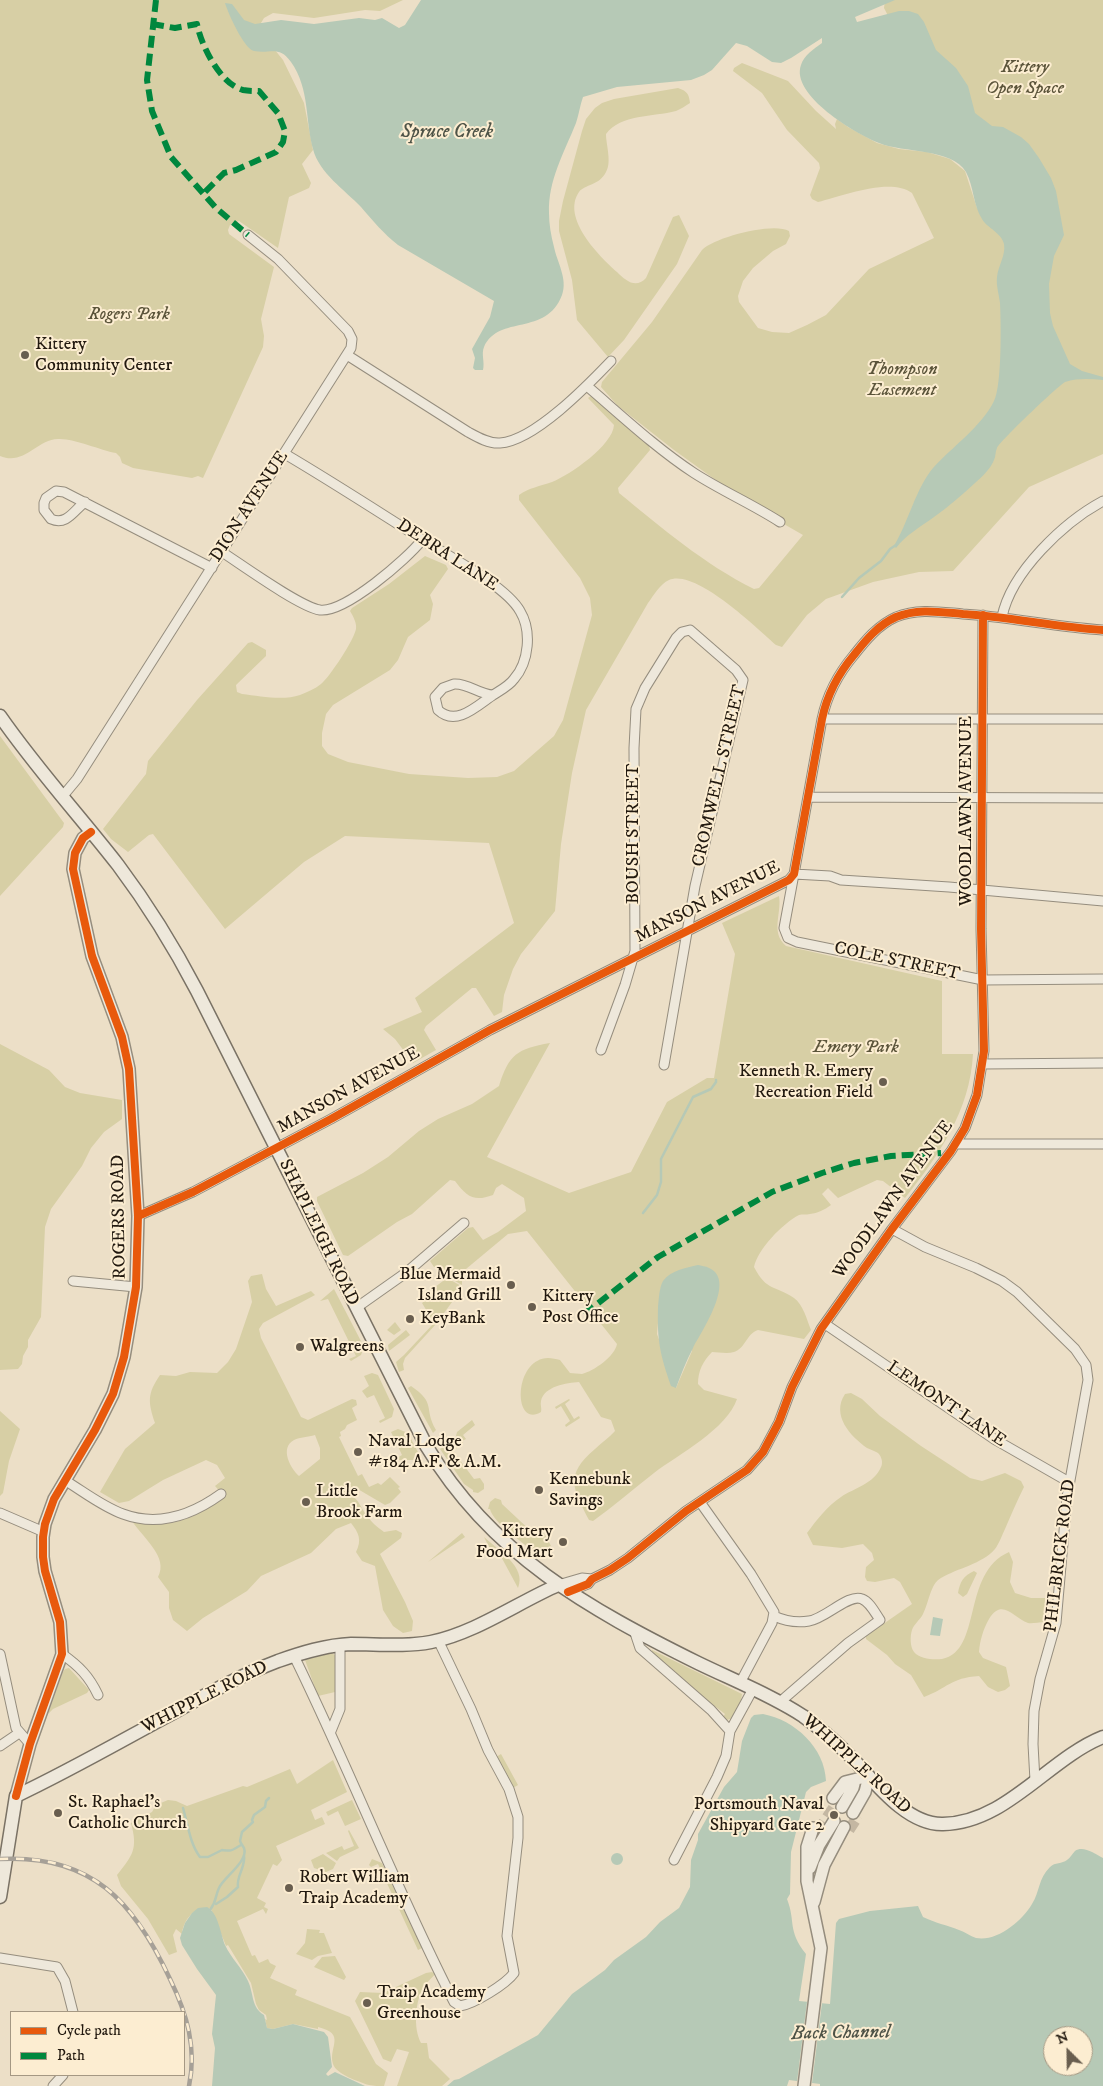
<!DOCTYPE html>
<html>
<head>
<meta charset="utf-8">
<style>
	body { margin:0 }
	#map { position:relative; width:1103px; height:2086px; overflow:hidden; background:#ecdfc7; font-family:"IM FELL DW Pica",serif }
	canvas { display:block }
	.legend { position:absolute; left:10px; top:2011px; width:175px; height:65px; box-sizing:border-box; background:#fcedd1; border:1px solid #a59883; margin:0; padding:6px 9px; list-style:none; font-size:15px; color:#22190f }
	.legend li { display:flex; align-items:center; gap:10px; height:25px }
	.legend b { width:25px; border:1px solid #a59883 }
	.north { position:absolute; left:1043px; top:2026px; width:50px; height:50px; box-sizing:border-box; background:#fcedd1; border:1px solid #a59883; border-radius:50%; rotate:337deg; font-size:14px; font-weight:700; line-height:20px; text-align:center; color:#22190f }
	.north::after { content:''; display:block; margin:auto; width:18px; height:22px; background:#695e4f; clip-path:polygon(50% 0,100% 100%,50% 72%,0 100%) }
</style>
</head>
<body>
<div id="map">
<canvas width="1103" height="2086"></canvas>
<ul class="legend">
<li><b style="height:6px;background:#e8590c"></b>Cycle path</li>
<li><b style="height:6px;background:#00873e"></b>Path</li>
</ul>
<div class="north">N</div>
</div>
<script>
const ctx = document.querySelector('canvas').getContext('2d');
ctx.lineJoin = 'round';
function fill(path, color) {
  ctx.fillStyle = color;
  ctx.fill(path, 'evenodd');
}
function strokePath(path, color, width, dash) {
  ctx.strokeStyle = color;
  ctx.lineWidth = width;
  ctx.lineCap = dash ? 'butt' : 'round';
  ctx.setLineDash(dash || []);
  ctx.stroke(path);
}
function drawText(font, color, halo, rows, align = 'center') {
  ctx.font = font + ' "IM FELL DW Pica",serif';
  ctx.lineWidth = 4;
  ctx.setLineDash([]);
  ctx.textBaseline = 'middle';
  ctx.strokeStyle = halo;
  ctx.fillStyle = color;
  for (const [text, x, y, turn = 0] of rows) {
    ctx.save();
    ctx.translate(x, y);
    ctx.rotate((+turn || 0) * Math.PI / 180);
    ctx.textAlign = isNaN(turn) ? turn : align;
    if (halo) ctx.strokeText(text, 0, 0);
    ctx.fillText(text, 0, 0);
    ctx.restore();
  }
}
fill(new Path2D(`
	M0 0H403L380 11 365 10 314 18 273 13 264 18 261 23 262 34 283 60 304 103 313 150 302 164 311 183 309 188 289 197 278 248 239 221 230 225 228 230 229 234 274 267 261 319 264 336 263 347 203 478 198 476 192 478 133 468 122 463 120 457 116 453C100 450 73 438 58 439 36 440 24 466 0 456Z
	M885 0H1103V454L1029 487 953 571 919 572 873 582 826 599 807 615 782 647 776 645C757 628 695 568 669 580 660 584 654 595 648 603L586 710 572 773 561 844 555 911 521 954 513 969 504 995 502 1012 494 1016 476 988H472L426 1026 424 1030 436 1050 413 1063 395 1039 383 1029 422 1012 415 998 514 923 489 843 345 836 304 862 225 929 153 834 149 835 128 852 111 839 103 829 146 774 148 761 197 700 248 643 252 642 266 650V656L236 685 237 692 242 694C260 696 283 701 300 695 307 692 315 689 321 684 329 678 354 640 356 629 357 623 353 616 350 611L352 608 389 584 425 556 446 565 448 569 430 595 433 604 430 620 408 637 398 660 390 670 333 705 326 714 322 733V746L328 754 348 762 409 774 468 778 497 777 514 771 554 736 563 720 592 615 590 598 580 578 519 500V495C529 488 540 486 552 482 570 475 613 445 614 425L588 398 591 396 649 446 650 450 618 488 619 493C662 528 704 564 754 589L759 588 803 535 749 504 674 450 618 406 601 387 602 382 652 322 702 250C715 237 773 222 789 231L790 236 786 244 773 251 753 268 743 281 738 296 739 302 758 328 772 332 789 333 807 325 826 315 869 269 934 238 912 193C890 177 843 196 818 202L812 199 810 195 820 168 819 163 787 130 762 93 733 71 734 68 742 63 788 81 816 111 836 129 835 124 837 119 848 127 877 143 899 149 927 152 950 159 965 171 977 208 997 226 884 8Z
	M678 88C687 91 689 94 690 103 685 106 681 109 676 111 653 117 621 114 606 134 606 145 612 162 606 172 599 186 585 184 579 192 561 218 599 256 617 272 626 281 636 289 646 278L673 217 679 215 689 236 677 264 624 340 608 357 577 320 572 280 559 231V221L563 201 582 131 586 119 595 108 602 103 614 99Z
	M0 736 64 823 63 827 0 896Z
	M779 896C782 914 770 932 786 946L942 981V1054H973C970 1111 939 1155 905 1198L883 1181 877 1180 838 1198 828 1188 822 1194 831 1205C824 1210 818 1213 810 1214 806 1215 802 1214 799 1215 782 1224 758 1249 754 1267 767 1292 775 1285 794 1298 803 1304 807 1320 811 1330L804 1339 758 1330C747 1333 745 1349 734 1352 727 1354 718 1352 712 1352 703 1361 698 1371 698 1384L704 1390 737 1399C727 1429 679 1454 654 1473 633 1489 614 1506 593 1521L589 1520C573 1489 564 1475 595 1449 602 1442 609 1438 615 1431L611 1420 601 1417 579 1382C567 1383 544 1386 541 1401 540 1405 542 1408 541 1412 513 1429 513 1359 548 1358 552 1358 556 1359 560 1360L570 1373C573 1373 579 1374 582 1374 594 1371 615 1356 617 1344L527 1231 508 1234 466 1269 462 1277V1285L448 1277 440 1266 434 1267 430 1261 468 1228 473 1227 483 1240 498 1232 526 1211 524 1198 502 1184 496 1188 493 1195C474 1202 467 1197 455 1181L450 1180 412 1214 397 1222 348 1256 343 1255 317 1201V1197L363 1173 388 1157 419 1131 438 1119 472 1104 499 1086C509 1054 517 1049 550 1043L487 1157 569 1193 631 1172 667 1102 707 1078H719H714L735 954 722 923ZM661 1288 692 1351 676 1388 657 1334Z
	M0 1044 49 1070 65 1087 80 1093 122 1100V1119L104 1132 91 1148 82 1166 51 1209 45 1227 41 1317 28 1340V1347L23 1356 22 1364 18 1369 0 1370Z
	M262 1274 266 1289 276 1306 311 1291 315 1295 263 1323 259 1329 261 1338 301 1417 308 1420 352 1399 356 1400 357 1405 352 1408 357 1420 347 1425 345 1429 340 1432 341 1436 339 1437 358 1476 362 1474 369 1487 378 1483 381 1485 390 1477 400 1487 398 1488 401 1492 390 1503 385 1505 356 1488H351V1495C360 1501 360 1507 366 1514 371 1522 377 1527 384 1532L396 1530 402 1533 401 1538 380 1554 405 1602 413 1621 412 1631 403 1633 393 1626 383 1610 375 1566 362 1561 356 1552C362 1540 359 1533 351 1523L336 1529 311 1553 261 1576 247 1591 203 1618 187 1631 173 1620 169 1608V1592L158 1577C169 1557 143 1538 132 1521 166 1530 198 1519 224 1496L215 1486 225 1478 217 1465 206 1460 163 1480 129 1501 119 1503 100 1492 125 1449 155 1423C148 1402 147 1394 160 1375L176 1376 190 1372 217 1373 228 1362 236 1349 252 1302 248 1281 251 1276ZM315 1435 320 1448V1459L299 1476C291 1469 279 1448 294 1440 300 1437 308 1437 315 1435Z
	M447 1278 463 1287 436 1324 405 1358 403 1364 404 1370 399 1372 396 1362 404 1355 434 1323 422 1303 437 1291 435 1287Z
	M334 1289 364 1347 361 1355 351 1361 349 1359 356 1356 328 1299 320 1301Z
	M395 1322 401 1330 394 1335 387 1330Z
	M406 1330 410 1335 389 1351 388 1345Z
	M372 1373 378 1375 394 1409 392 1417 380 1423 379 1421 385 1418 374 1395 367 1398 362 1391 369 1386 364 1376Z
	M411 1386C437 1404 423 1407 436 1430L433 1433 408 1388Z
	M851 1393 862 1399 880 1416 921 1446 970 1478 982 1481 1005 1473 1021 1481 1024 1487C1017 1501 1011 1515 1005 1529 1002 1535 999 1544 995 1549 982 1564 958 1568 941 1578 930 1584 929 1603 923 1614 920 1620 914 1624 912 1630 910 1636 910 1647 914 1652 920 1659 933 1660 942 1659 983 1651 961 1573 1009 1552L1013 1562 1010 1582 1015 1593 1031 1598H1045C1050 1608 1050 1613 1044 1622 1039 1622 1032 1624 1028 1623 1014 1618 1002 1597 989 1619 983 1630 980 1640 979 1652L983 1658 1006 1667 1010 1686 1005 1690 998 1692 988 1687 979 1676C950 1678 948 1688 924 1697L911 1675 895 1664 887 1655 866 1639V1636L912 1604 900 1582 894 1578 875 1582 867 1581 865 1577 866 1567 874 1560 872 1553 863 1544 842 1548 813 1545 807 1533C816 1521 827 1506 841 1497 854 1488 874 1484 881 1467 883 1463 882 1457 878 1453 875 1451 871 1450 867 1448 850 1436 831 1415 845 1394Z
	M569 1399 570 1400 565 1404 574 1419 579 1416 580 1418 566 1427 565 1425 570 1421 561 1406 556 1409 555 1407Z
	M0 1411 20 1429 9 1461 3 1493 0 1496Z
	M472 1420 475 1425 463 1435 466 1439 462 1441 463 1443 453 1451 474 1479 480 1478 484 1484V1489L478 1493 473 1492V1490L464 1484 440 1449 452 1443 455 1446 460 1440 456 1436 457 1432Z
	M398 1429 408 1433 420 1456 416 1460H397V1458L402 1455 391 1432Z
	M495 1498 501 1500 502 1504 533 1533H544L551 1546 537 1554C525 1544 493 1523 490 1509H488L490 1502Z
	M462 1533 465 1537 428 1562Z
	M484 1537C498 1550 527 1567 518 1588L498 1551 492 1553Z
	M974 1571 977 1573 967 1594 963 1597 958 1593C960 1582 963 1576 974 1571Z
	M652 1650 742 1694 741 1701 733 1718 727 1720 723 1717 725 1714 712 1704 710 1705 652 1654Z
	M332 1653 336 1656 335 1692 318 1696 305 1660Z
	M69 1668 89 1690 87 1693 53 1709 48 1714 63 1672 65 1669Z
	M501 1754 518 1785 513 1788 496 1757Z
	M333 1760 347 1792 311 1810 315 1820 322 1817 325 1824 276 1846 282 1860 277 1866 273 1864 257 1898 266 1903 264 1907 268 1909 266 1914 263 1909 237 1921 252 1956 255 1955 259 1963 268 1959 270 1963 276 1966 270 1978 297 1990 295 1995 350 2017 376 2064 388 2073 384 2086C379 2086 374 2086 369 2085 359 2082 336 2074 333 2064 328 2047 347 2034 318 2027V2029L293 2024 273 2029 267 2028 265 2019 267 2020 266 2015 259 2010 256 2004 251 1983 228 1945 226 1946 211 1909C196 1904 183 1920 182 1934L176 1929 173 1935 177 1952 169 1955 148 1919 121 1886 117 1875C133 1855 138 1849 131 1823L152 1812 156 1805 168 1800 176 1801 187 1806 243 1786 247 1787 290 1769 297 1784Z
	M352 1800 361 1819 345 1826 338 1811 328 1816 326 1812Z
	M349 1830 359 1848 340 1857 337 1861 326 1853 342 1846 344 1850 354 1846 348 1831Z
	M323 1854 336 1863 333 1869 326 1872 314 1868 311 1860Z
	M372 1859 382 1863 422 1948 418 1950 378 1864 371 1867 369 1865Z
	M307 1929 320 1930 319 1933H324L332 1953 318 1956 312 1960 296 1954 305 1943Z
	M335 1956 346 1977 344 1980 314 1967 322 1957Z
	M432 1972 435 1974C432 1978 427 1982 424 1986 415 2001 413 2028 421 2043H427L429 2058 450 2079 442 2086H397L409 2052 397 2049 391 2062 383 2059 355 2001 360 1992 383 1993 426 1973Z`), '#d7cfa5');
fill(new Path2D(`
	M421 0H895L855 17 857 22 899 11H909L918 14 924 22 936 50 956 68 968 86 975 113 992 126 1003 127 1021 137 1029 144 1039 158 1051 178 1056 191 1064 235 1054 256 1049 284 1050 313 1053 326 1070 364 1082 371 1103 377V380C1090 379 1078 378 1065 382 1059 385 1000 441 997 448 995 452 996 456 994 460 991 468 982 477 975 483 962 495 948 507 934 517 920 527 906 535 896 548L894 546C908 523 916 488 933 468 951 448 982 426 994 401 1002 385 1001 323 1000 303 999 294 996 286 997 277 998 266 1006 255 1004 244 1002 233 987 228 982 219 973 205 974 187 966 172 952 148 903 153 879 143 856 134 790 95 801 65 804 55 814 49 822 43V38L791 58 781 63 772 62 747 46 736 43 712 70 704 75 691 80 617 87 583 97C580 105 579 114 576 123 564 153 548 180 549 213 549 224 551 236 554 247 557 262 568 279 562 295 546 337 499 314 484 347 481 354 485 362 483 370H475L473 368 475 358 472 349 490 317 494 301 398 245C384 234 373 221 361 207 345 190 319 173 313 149 305 120 310 89 291 62 279 45 271 54 254 51 244 49 228 13 225 3L232 4 244 20 255 24 281 20 314 24 359 18 375 20 382 18 399 28 405 25Z
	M698 1265C701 1266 706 1266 709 1268 737 1280 701 1332 693 1348 686 1361 681 1375 676 1388L671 1386C660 1354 657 1341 658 1307 659 1299 659 1288 663 1281 671 1270 686 1268 698 1265Z
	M933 1617 943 1619 940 1636 930 1635Z
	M763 1714C795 1720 825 1748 826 1781L811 1787 806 1792 791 1852 790 1894 787 1899C796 1922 787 1930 806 1954L799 2001 830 2004 836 1923 839 1919 870 1911 918 1906 923 1917C935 1923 947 1925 959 1930 965 1932 970 1936 976 1938 997 1942 1022 1921 1032 1904 1040 1891 1038 1879 1050 1867 1055 1862 1062 1864 1067 1860 1070 1858 1072 1854 1075 1851 1083 1845 1095 1854 1103 1858V2086H820V2084L789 2080 787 2086H447L454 2080 459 2079 538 2035 572 1994 605 1970 614 1960 646 1937 660 1922 679 1908 690 1887 691 1860 698 1840V1834L724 1787 737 1772 742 1741 751 1718 754 1715ZM1053 2036H1083V2066H1053Z
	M611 1859a6 6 0 1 1 12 0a6 6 0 1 1-12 0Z
	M207 1907C218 1912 221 1935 225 1945 231 1958 242 1968 248 1981 254 1994 251 2007 264 2015L267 2028 273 2029 293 2024 324 2032 328 2037 332 2067 326 2074 328 2076 335 2072 365 2086H212L215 2048 212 2034 216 1995 197 1969 182 1945 180 1938 185 1923 192 1913 198 1908Z`), '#b6c9b6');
fill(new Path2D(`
	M807 2002 822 2003 812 2083 797 2082Z`), '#ecdfc7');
strokePath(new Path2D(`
	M842 597 859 578 881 561 890 549 896 545
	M643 1213 657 1195 661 1182V1159L693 1097 711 1089 716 1082V1080
	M183 1808C188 1825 190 1844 200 1857H208L222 1850C234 1851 230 1851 241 1845
	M216 1904 227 1897 238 1887C236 1876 246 1867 244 1855
	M210 1910C217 1901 215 1896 219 1888 223 1878 249 1861 244 1848 243 1846 241 1844 240 1841L242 1832 253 1822 252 1820 254 1815 265 1807 266 1801 269 1798`), '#b6c9b6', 2.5);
strokePath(new Path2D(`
	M849 1830 858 1816
	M818 1831 838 1801`), '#c4b7a2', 11, [11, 5.5]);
const minor = new Path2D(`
	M347 355 468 432C477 437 489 444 500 443 534 441 588 385 611 361
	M587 386C622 416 656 448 694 473 722 491 752 504 780 522
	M285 454C331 481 377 511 423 540 448 556 506 586 520 611 532 631 529 662 514 679 509 686 501 690 493 695
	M85 502C74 510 67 526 51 519L44 510V503L46 498 56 491 64 492 212 568
	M222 552C242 565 300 607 320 610 345 613 407 559 422 540
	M1002 617C1011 572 1064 522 1103 501
	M454 684C468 683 478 694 493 695 477 706 456 727 438 710L435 697 443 688Z
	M822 719H1103
	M62 797 77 779 351 348 352 339 348 331 278 259 248 235
	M809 797 1103 798
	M1103 901 949 887 841 880 830 876 794 874 784 928 788 938 797 942 983 980 1103 979
	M601 1050 625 985 635 951 634 748 636 709 645 688 676 638 682 632 690 630 736 670 743 680 695 886 664 1065
	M983 1064 1103 1063
	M956 1144H1103
	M138 1216 193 1192 331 1119 490 1030 789 880 794 874 822 719C827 695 838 674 854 655 865 641 878 625 896 617 918 608 940 612 963 614 1010 617 1056 627 1103 630
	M892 1229 925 1247 976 1268 1002 1281 1017 1292 1075 1349 1086 1365 1088 1380 1067 1497 1056 1623 1040 1679 1034 1711 1033 1744 1035 1781
	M73 1281 136 1287
	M356 1308 407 1272 464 1223
	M825 1324 994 1439 1069 1482
	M66 1481C84 1492 103 1507 123 1514 158 1527 192 1515 221 1494
	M700 1502 751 1574 774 1612 772 1623 740 1683
	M0 1513 44 1532
	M558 1585 582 1578 592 1579
	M568 1592 588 1584 592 1579 610 1570 628 1558 686 1511 747 1470 763 1452 779 1422 792 1387 821 1329 892 1229 951 1151 965 1128 977 1095 984 1051 981 929 983 615
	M774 1616C785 1621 797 1623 809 1621 825 1619 849 1593 862 1599 870 1602 875 1613 880 1620L848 1643 780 1702
	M634 1630 640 1648 711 1710 730 1731
	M0 1654 16 1728 30 1744
	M62 1654C79 1666 89 1676 98 1695
	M294 1656C350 1770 396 1889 454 2002L460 2006C474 2004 506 1984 514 1973L507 1936 518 1838V1817L509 1789 488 1750 471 1709 438 1640
	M331 1731 340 1709V1645
	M0 1746 19 1733
	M674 1860 717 1777 726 1756 730 1731 753 1689
	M0 1958 57 1967 65 1981 73 2012
	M53 2086 63 2075`);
const tertiary = new Path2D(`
	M16 1796 30 1744 62 1654 60 1622 45 1571 43 1557V1537L45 1524 54 1499 95 1430 113 1394 124 1357 136 1287 138 1216 129 1069 122 1037 92 956 73 869 75 853 83 838 91 832
	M833 1798 845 1782 869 1776 865 1792 853 1813
	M842 1807 853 1788 855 1780
	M810 1868 819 1845 834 1821
	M814 1902 824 1865 844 1827
	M804 2086 821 1948 807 1881V1847L813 1828`);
const secondary = new Path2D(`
	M0 716C36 768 79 815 118 865 148 905 174 947 197 991L427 1447C492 1555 589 1609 698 1663 733 1680 771 1695 803 1716 820 1728 836 1742 851 1757 874 1781 906 1825 943 1824 1006 1823 1048 1759 1103 1737
	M0 1897 16 1796C69 1771 121 1741 173 1713 207 1694 241 1675 278 1661 301 1653 326 1645 351 1644 378 1644 405 1647 431 1642 475 1633 517 1603 558 1585`);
strokePath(minor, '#958d7e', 11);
strokePath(tertiary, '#958d7e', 14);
strokePath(secondary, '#7a7265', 15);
strokePath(minor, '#eee8db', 9);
strokePath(tertiary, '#eee8db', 11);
strokePath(secondary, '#eee8db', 12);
const rail = new Path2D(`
	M0 1859C92 1854 134 1902 170 1979 187 2014 197 2048 189 2086`);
strokePath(rail, '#a6a097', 4.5);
strokePath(rail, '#fcedd1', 2.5, [8]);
strokePath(new Path2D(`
	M156 0 147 80 152 111 171 157 216 208 248 235
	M152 24 175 28 197 24C201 45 220 84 243 90 248 91 254 91 259 91L278 113 285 131 283 142 276 152 236 170 224 173 203 194
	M584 1314 658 1257 772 1192 822 1173 854 1163 891 1156 941 1153`), '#00873e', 6, [12, 6]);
strokePath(new Path2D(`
	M138 1216 193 1192 331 1119 490 1030 789 880 794 874 822 719C827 695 838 674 854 655 865 641 878 625 896 617 918 608 940 612 963 614 1010 617 1056 627 1103 630
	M568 1592 588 1584 592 1579 610 1570 628 1558 686 1511 747 1470 763 1452 779 1422 792 1387 821 1329 892 1229 951 1151 965 1128 977 1095 984 1051 981 929 983 615
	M16 1796 30 1744 62 1654 60 1622 45 1571 43 1557V1537L45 1524 54 1499 95 1430 113 1394 124 1357 136 1287 138 1216 129 1069 122 1037 92 956 73 869 75 853 83 838 91 832`), '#e8590c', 8);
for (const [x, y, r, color] of [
	[25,355,5,"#695e4f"],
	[883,1082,5,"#695e4f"],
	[511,1285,5,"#695e4f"],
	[532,1307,5,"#695e4f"],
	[410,1319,5,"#695e4f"],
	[300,1347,5,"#695e4f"],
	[358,1452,5,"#695e4f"],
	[539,1490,5,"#695e4f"],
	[306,1502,5,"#695e4f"],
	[563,1542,5,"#695e4f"],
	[58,1813,5,"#695e4f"],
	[834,1815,5,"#695e4f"],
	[289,1888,5,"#695e4f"],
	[367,2003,5,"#695e4f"]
]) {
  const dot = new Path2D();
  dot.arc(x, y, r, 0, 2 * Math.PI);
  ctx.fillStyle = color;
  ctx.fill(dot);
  strokePath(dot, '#fcedd1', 2);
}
drawText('italic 18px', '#5b543a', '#fcedd1', [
	["Kittery",1025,68],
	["Open Space",1025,89],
	["Rogers Park",129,315],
	["Thompson",902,370],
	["Easement",902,391],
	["Emery Park",856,1048]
]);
drawText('18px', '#22190f', '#fcedd1', [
	["Kittery",35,345],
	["Community Center",35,366],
	["Kenneth R. Emery",873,1072,"right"],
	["Recreation Field",873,1093,"right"],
	["Blue Mermaid",501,1275,"right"],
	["Island Grill",501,1296,"right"],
	["Kittery",542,1297],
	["Post Office",542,1318],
	["KeyBank",420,1319],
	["Walgreens",310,1347],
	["Naval Lodge",368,1442],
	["#184 A.F. & A.M.",368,1463],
	["Kennebunk",549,1480],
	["Savings",549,1501],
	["Little",316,1492],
	["Brook Farm",316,1513],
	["Kittery",553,1532,"right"],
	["Food Mart",553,1553,"right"],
	["St. Raphael's",68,1803],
	["Catholic Church",68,1824],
	["Portsmouth Naval",824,1805,"right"],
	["Shipyard Gate 2",824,1826,"right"],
	["Robert William",299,1878],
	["Traip Academy",299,1899],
	["Traip Academy",377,1993],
	["Greenhouse",377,2014]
], 'left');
drawText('18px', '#22190f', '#fcedd1', [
	["DION AVENUE",250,507,-57],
	["DEBRA LANE",447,556,33],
	["CROMWELL STREET",720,776,-77],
	["WOODLAWN AVENUE",967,811,-90],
	["BOUSH STREET",634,834,-90],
	["MANSON AVENUE",708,903,-27],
	["COLE STREET",897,962,12],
	["MANSON AVENUE",349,1091,-29],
	["WOODLAWN AVENUE",894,1200,-54],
	["ROGERS ROAD",120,1217,-91],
	["SHAPLEIGH ROAD",318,1233,64],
	["LEMONT LANE",946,1405,34],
	["PHILBRICK ROAD",1061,1556,-83],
	["WHIPPLE ROAD",205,1698,-27],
	["WHIPPLE ROAD",856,1765,42]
]);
drawText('italic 19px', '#4e5347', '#fcedd1', [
	["Spruce Creek",447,133],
	["Back Channel",841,2034,-1]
]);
</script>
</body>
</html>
